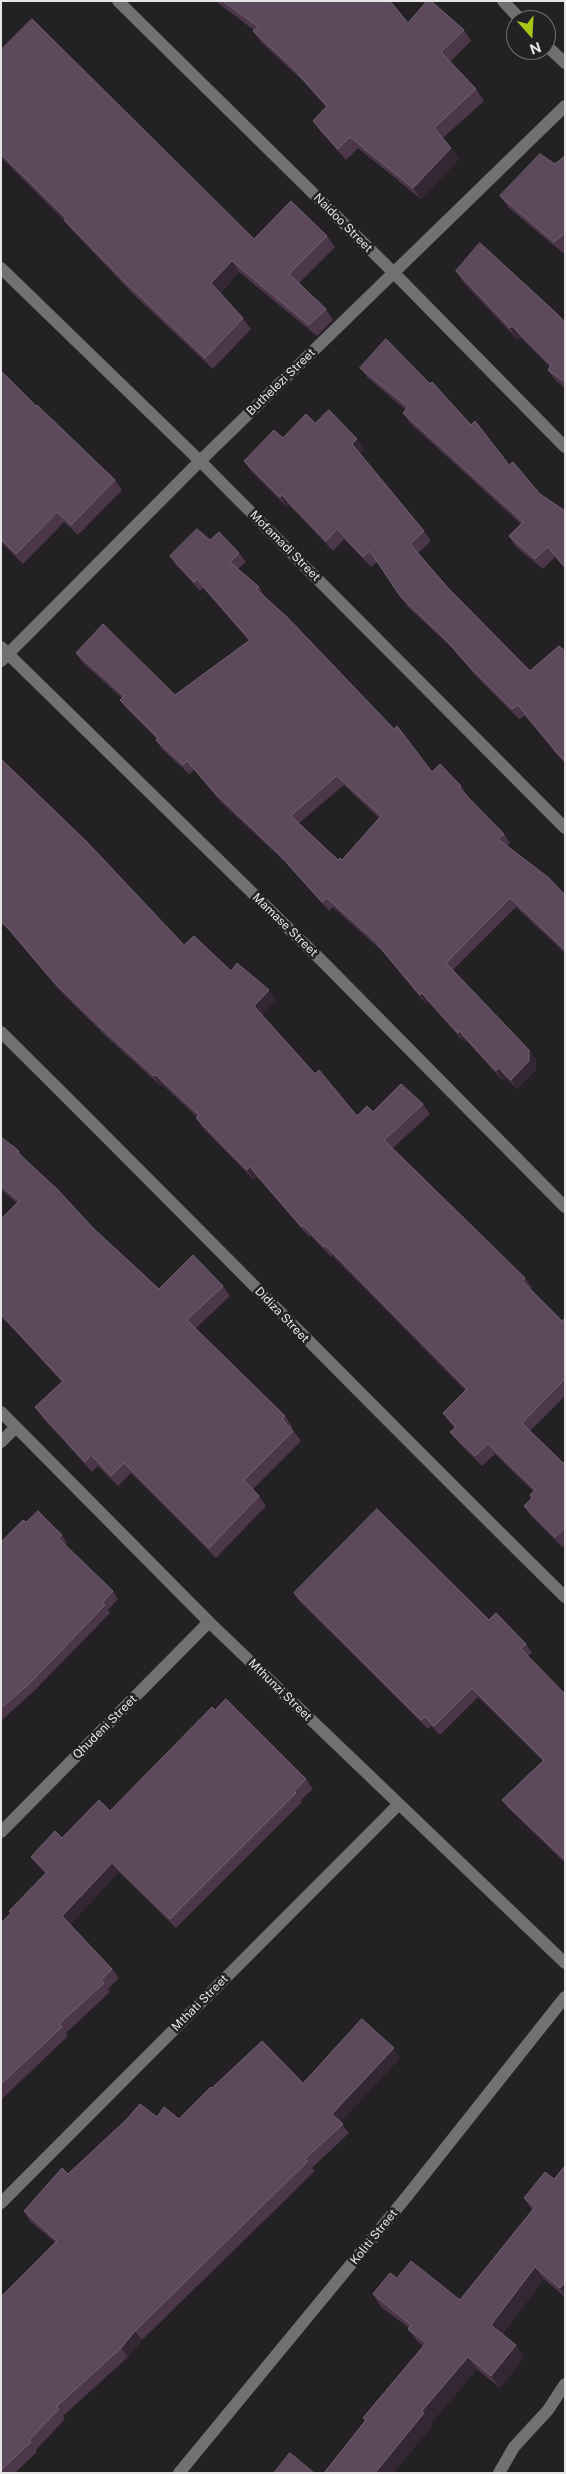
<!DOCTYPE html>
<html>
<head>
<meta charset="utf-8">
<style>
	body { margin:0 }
	#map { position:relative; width:566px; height:2474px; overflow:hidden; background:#242124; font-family:"Public Sans",sans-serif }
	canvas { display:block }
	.frame { position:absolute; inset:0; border:2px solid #e7e5e6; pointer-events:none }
	.north { position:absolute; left:506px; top:10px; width:50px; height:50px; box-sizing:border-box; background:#242124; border:1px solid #726f72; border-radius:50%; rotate:161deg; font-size:14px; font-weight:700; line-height:20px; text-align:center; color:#e7e5e6 }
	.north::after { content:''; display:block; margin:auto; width:18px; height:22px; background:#aac717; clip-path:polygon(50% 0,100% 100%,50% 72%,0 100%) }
</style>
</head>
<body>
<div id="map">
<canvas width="566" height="2474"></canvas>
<div class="frame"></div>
<div class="north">N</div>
</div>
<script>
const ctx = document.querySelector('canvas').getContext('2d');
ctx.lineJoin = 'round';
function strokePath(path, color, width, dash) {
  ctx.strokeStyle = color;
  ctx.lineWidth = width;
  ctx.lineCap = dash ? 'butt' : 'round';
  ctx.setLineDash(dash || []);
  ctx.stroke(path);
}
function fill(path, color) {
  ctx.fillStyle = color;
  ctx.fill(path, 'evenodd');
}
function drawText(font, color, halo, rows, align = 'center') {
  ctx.font = font + ' "Public Sans",sans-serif';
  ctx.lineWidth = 5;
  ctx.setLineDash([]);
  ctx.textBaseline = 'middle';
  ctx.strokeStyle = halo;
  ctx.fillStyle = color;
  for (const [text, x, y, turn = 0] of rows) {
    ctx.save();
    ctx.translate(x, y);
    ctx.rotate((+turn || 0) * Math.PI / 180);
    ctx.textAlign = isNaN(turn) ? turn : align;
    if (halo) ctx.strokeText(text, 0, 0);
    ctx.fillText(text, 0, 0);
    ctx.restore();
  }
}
strokePath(new Path2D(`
	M118 1 394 273 565 447
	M503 1 521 20
	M546 45 565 63
	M1 268 200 461 565 828
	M1 647 325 964 565 1207
	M1 661 200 461 565 106
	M1 1032C190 1219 375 1410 565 1597
	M1 1412 209 1622 565 1963
	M1 1442 16 1427
	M1 1832 209 1622
	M1 2203 399 1804
	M179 2473 408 2195 565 1997
	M499 2473 514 2447 548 2410 565 2384`), '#737073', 12);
fill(new Path2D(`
	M215 1H390L408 23 464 30 471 41 450 62 476 89 484 101 443 138 459 159 421 199 358 148 346 160 321 132 313 121 326 107 302 80 261 42 253 31 254 30Z
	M1 50 254 239 327 236 335 247 299 283 326 309 333 320 317 336 239 272 220 293 243 318 251 329 213 369 134 295 72 230 64 220 1 157Z
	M565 156V252L563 253 509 208 500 196 555 164Z
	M456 271 565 322V388L556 381 548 370 550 367 520 337 518 340 464 283Z
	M360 368 509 465 540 494 565 511V569L555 557 543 569 516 547 509 536 521 524 410 423 403 413 406 410 368 378Z
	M1 371 36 406 115 480 122 490 78 535 64 522 23 564 1 542Z
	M315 423 357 439 364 449 359 454 424 531 431 541 418 553 449 589 530 671 565 651V764L525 716 519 719 474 674 453 649 407 606 377 562 371 567 344 539 333 551 289 505 287 507 251 471 244 461 283 438Z
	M210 540 239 553 246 562 238 569 259 587 264 596 432 772 461 786 467 795 466 796 504 834 510 843 507 846 565 895V953L516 907 453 970 529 1050 536 1059V1070L517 1089 505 1077 502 1080 466 1040 464 1042 428 1002 426 1004 381 950 333 907 329 911 285 862 221 802 194 770 189 774 162 749 156 740 157 739 127 709 120 700 122 698 82 662 76 653 175 695 249 641 203 588 200 591 176 565 170 556ZM344 785 379 818 342 860H338L299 823Z
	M1 759 184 945 231 971 276 1000 262 1015 315 1074 357 1116 373 1112 423 1104 430 1114 393 1148 525 1278 532 1288 531 1289 562 1321 565 1318V1396L530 1431 563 1463 565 1461V1545L562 1547 531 1516 524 1506 532 1498 534 1492 495 1454 482 1466 458 1442 450 1432 455 1428 450 1423 443 1413 465 1390 332 1255 331 1257 310 1235 309 1237 257 1177 254 1180 203 1128 196 1118 197 1117 163 1085 161 1086 109 1039 60 991 9 930 1 924Z
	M1 1137 19 1151 24 1159 94 1229 159 1289 223 1286 230 1296 195 1329 285 1416 292 1427 291 1428 301 1441 253 1489 259 1496 266 1506 216 1558 131 1473 118 1486 98 1466 92 1472 42 1417 35 1407 62 1382 14 1330 1 1317V1219L17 1203 1 1190Z
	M26 1522 62 1535 67 1543 65 1545 113 1591 118 1599 108 1610 110 1613 34 1691 1 1721V1542Z
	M294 1593 489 1620 526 1644 532 1653 528 1656 565 1694V1863L509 1809 502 1800 543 1761 478 1697 440 1735 431 1726 428 1729 300 1602Z
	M306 1779 313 1789 301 1800 302 1802 176 1928 119 1872 70 1924 112 1969 119 1978 108 1989 110 1992 66 2033 68 2036 1 2100V1923L46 1874 38 1866 31 1857 62 1838 110 1811Z
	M400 2058 340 2122 349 2133 312 2168 315 2171 142 2340 128 2357 63 2416 65 2419 36 2450 37 2452 15 2473H1V2297L55 2242 30 2221 24 2211 68 2174 157 2117 179 2119 212 2088 303 2083Z
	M565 2166V2297L544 2279 502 2334 516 2345 524 2357 500 2388 477 2369 431 2423 433 2425 393 2473H324L365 2421 363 2418 423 2346 417 2341 408 2329 409 2328 381 2307 373 2294 397 2278 460 2300 532 2210 524 2198 554 2179Z`), '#4c364a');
fill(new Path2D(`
	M451 148 459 159 421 199 413 188Z
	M232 261 239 272 218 294 211 283Z
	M512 326 520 337 518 340 510 328Z
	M357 439 364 449 359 455 352 444Z
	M282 495 289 505 287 507 280 497Z
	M269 990 276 1000 261 1016 254 1006Z
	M422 993 428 1002 426 1004 420 995Z
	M459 1031 466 1040 464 1042 458 1033Z
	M529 1050 536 1059V1070L517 1089 511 1080Z
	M499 1068 505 1077 502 1080 496 1071Z
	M156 1075 163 1085 161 1086 154 1076Z
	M250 1167 257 1177 254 1180 247 1170Z
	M112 1863 119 1872 69 1926 62 1916Z
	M394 2048 400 2058 339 2123 332 2114Z
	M535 2267 544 2279 500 2338 491 2325Z
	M565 2283V2294L560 2288Z
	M135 2331 142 2340 128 2357 121 2348Z
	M516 2345 524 2357 500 2388 491 2376Z
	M468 2357 477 2369 431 2423 433 2425 393 2473H375L422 2411Z`), '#352634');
const building = new Path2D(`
	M223 1H390L408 23 427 1H431L464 30 441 52 476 89 434 128 451 148 413 188 350 137 338 149 313 121 327 106 294 69 253 31 258 27Z
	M32 19 254 239 291 201 327 236 289 274 326 309 309 325 232 261 211 283 243 318 205 358 127 284 64 220 66 218 1 154V50Z
	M540 154 555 164 565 156V233L554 242 500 196Z
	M480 243 555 312 565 322V382L548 370 551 365 512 326 510 328 456 271Z
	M386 339 430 384 432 382 471 425 475 421 509 465 513 462 540 494 565 511V567L548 547 535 559 509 536 523 522 403 413 408 407 360 368Z
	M1 371 36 406 37 405 115 480 71 525 57 512 16 554 1 539Z
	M329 410 357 439 352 444 424 531 410 544 449 589 530 671 559 646 565 651V702L564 703 565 704V761L558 754 518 705 512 709 467 664 445 639 400 596 370 551 363 557 337 529 326 541 282 495 280 497 244 461 274 430 283 438 306 414 315 423Z
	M197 529 210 540 219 532 239 553 230 562 259 587 256 589 287 617 394 729 397 726 432 772 440 764 461 786 459 788 504 834 498 839 549 878 565 895V950L510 898 446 963 529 1050V1061L511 1080 499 1068 496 1071 459 1031 458 1033 422 993 420 995 375 941 327 898 322 902 278 853 215 793 187 761 183 765 156 740 158 738 120 700 124 696 76 653 103 624 175 695 250 640 197 579 194 582 170 556ZM337 776 381 816 342 860 340 858 338 860 291 816Z
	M1 759 87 842 184 945 194 936 231 971 237 963 269 990 254 1006 315 1074 319 1070 357 1116 367 1106 373 1112 401 1084 423 1104 384 1140 522 1275 525 1278 522 1281 562 1321 565 1318V1379L522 1423 563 1463 565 1461V1528L555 1537 524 1506 532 1498 530 1495 535 1490 488 1444 475 1456 450 1432 456 1427 443 1413 467 1389 325 1245 324 1247 303 1225 302 1227 250 1167 247 1170 196 1118 199 1115 156 1075 154 1076 102 1029 53 981 1 920Z
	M1 1137 19 1151 17 1152 57 1189 94 1229 159 1289 193 1255 223 1286 187 1320 285 1416 282 1419 293 1431 244 1480 259 1496 209 1548 124 1463 111 1476 91 1455 85 1462 35 1407 63 1381 1 1314V1219L19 1201 1 1186Z
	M377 1509 489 1620 496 1613 526 1644 521 1649 565 1694V1860L502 1800 544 1760 472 1688 434 1726 425 1717 421 1720 294 1593Z
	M38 1511 62 1535 58 1538 113 1591 102 1603 105 1605 29 1684 1 1708V1542L23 1520 26 1522Z
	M226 1699 306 1779 294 1791 296 1793 170 1919 112 1863 62 1916 112 1969 101 1980 104 1983 59 2024 62 2027 1 2084V1923L11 1913 9 1911 47 1872 31 1857 55 1831 62 1838 99 1800 110 1811 212 1707 215 1710Z
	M362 2019 394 2048 332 2114 343 2124 305 2159 308 2161 135 2331 121 2348 56 2407 59 2409 29 2440 31 2442 1 2470V2297L57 2241 24 2211 62 2168 68 2174 126 2120 140 2104 157 2117 164 2107 179 2119 211 2087 212 2088 262 2041 303 2083Z
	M565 2166V2283L560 2288 535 2267 491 2325 516 2345 491 2376 468 2357 422 2411 424 2413 375 2473H324L366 2420 363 2418 426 2343 408 2329 411 2325 373 2294 390 2273 397 2278 411 2261 460 2300 535 2207 524 2198 545 2172 554 2179Z
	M290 2453 314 2473H274Z`);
fill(building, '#5c495b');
strokePath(building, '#726170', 1);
drawText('12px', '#e7e5e6', '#242124', [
	["Naidoo Street",343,223,45],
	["Buthelezi Street",281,382,-44],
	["Mofamadi Street",285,546,45],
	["Mamase Street",285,925,44],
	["Didiza Street",282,1315,46],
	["Mthunzi Street",280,1690,44],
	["Qhudeni Street",105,1727,-45],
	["Mthati Street",200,2003,-45],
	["Koliti Street",374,2237,-51]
]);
</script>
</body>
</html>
